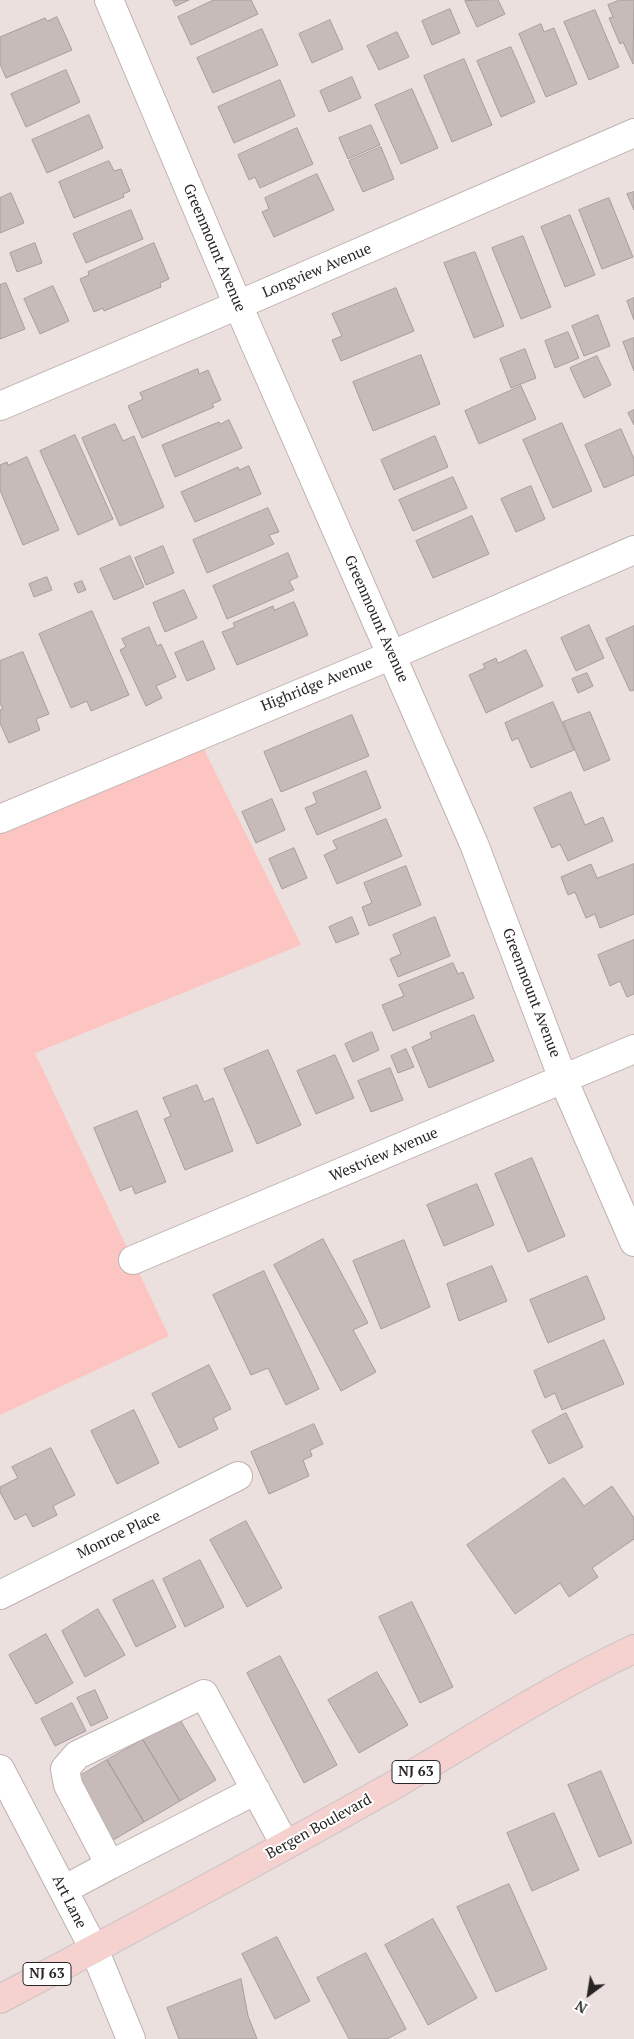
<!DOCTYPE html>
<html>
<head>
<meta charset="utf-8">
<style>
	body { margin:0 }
	#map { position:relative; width:634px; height:2039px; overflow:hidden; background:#ece0df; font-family:"PT Serif",serif }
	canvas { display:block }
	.north { position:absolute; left:564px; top:1969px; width:50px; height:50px; -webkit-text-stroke:4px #fff; paint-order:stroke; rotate:211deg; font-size:14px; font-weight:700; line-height:20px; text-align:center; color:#292524 }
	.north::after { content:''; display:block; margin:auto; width:18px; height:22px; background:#292524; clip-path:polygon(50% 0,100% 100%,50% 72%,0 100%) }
</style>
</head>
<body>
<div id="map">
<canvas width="634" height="2039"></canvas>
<div class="north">N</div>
</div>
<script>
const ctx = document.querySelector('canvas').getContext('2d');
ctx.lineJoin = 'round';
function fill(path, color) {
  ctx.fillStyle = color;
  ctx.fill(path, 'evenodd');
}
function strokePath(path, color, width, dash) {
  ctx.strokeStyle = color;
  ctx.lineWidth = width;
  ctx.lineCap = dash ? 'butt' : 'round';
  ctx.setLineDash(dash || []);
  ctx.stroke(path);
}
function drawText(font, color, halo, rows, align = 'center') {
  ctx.font = font + ' "PT Serif",serif';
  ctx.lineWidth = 4;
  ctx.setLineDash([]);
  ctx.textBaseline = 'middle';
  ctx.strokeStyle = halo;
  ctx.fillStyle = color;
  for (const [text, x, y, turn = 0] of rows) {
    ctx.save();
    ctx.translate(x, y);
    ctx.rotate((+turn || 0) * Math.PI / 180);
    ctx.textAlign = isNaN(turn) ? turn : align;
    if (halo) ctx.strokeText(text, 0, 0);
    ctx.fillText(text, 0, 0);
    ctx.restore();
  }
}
fill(new Path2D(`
	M197 735 301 945 35 1053 169 1336 0 1415V819Z`), '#fcc5c1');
const building = new Path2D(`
	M173 0H189L176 6Z
	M214 0H251L258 14 191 45 178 17Z
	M498 0 505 14 477 27 465 1Z
	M620 0H634L633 64 623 42 620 44 609 18 613 17 608 5Z
	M450 9 460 33 432 45 422 21Z
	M595 10 619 67 589 80 564 22Z
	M57 17 72 50 6 78 0 64V37L45 18 47 21Z
	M330 20 343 49 312 63 299 34Z
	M541 24 544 32 554 28 577 84 546 97 519 34Z
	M262 29 278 65 213 93 197 58Z
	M397 32 409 57 379 70 367 46Z
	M511 47 535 102 501 117 477 61Z
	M464 59 492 125 452 142 424 76Z
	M66 70 80 102 26 127 11 94Z
	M352 77 361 98 329 112 320 91Z
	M280 80 295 116 234 143 218 107Z
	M412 89 438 148 401 164 375 105Z
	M89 115 103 148 47 173 32 140Z
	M371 125 380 145 348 159 339 138Z
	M297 128 313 164 260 188 255 177 249 180 238 155Z
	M381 147 394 179 363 192 349 161Z
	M109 161 114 171 121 169 130 191 123 194 124 197 74 218 59 182Z
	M317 174 334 210 274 237 262 212 269 209 265 198Z
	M634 192V210L627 194Z
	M11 193 24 223 0 233V198Z
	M609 198 633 257 602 269 579 210Z
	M131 210 143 239 86 263 73 234Z
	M570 215 595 275 565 287 541 227Z
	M523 236 551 307 521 319 492 248Z
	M35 243 42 263 17 272 10 253Z
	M154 243 169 279 160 283 161 287 104 311 103 308 94 312 80 279 89 275 88 272Z
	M475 252 504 326 474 338 444 263Z
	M6 283 25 329 0 339V285Z
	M53 286 69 321 40 334 24 299Z
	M396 288 414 331 341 361 332 340 342 336 332 314Z
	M634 298V320L627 301Z
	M598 315 610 346 584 356 572 326Z
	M568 332 579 358 555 368 545 341Z
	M634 338V371L623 342Z
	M525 349 536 378 511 388 500 359Z
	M421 355 440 404 373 431 353 382Z
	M597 356 611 385 584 398 570 368Z
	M198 369 199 374 208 370 221 400 212 404 214 407 142 438 128 406 143 399 140 393Z
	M521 386 536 419 479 444 465 411Z
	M634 410V425L628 413Z
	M229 420 242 448 175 477 162 445 219 422 220 424Z
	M562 423 592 491 553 508 523 440Z
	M115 424 123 441 134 436 164 507 120 526 82 438Z
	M621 429 634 459V475L604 488 585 445Z
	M75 435 113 519 78 535 40 451Z
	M435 436 448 467 394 490 381 460Z
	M27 457 59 530 23 545 0 490V465L7 462 8 465Z
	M249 466 261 494 195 522 181 492 238 467 239 470Z
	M453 477 467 508 413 531 399 500Z
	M531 486 545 519 516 532 501 499Z
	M268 508 279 532 269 535 274 544 207 573 193 540Z
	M472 516 489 554 433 578 416 541Z
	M163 546 174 573 146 585 135 558Z
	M288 553 298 577 289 581 294 590 227 619 213 586Z
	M130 556 144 587 114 600 100 569Z
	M47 577 52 590 34 597 29 584Z
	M82 581 86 590 78 593 74 584Z
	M184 590 197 618 165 632 153 603Z
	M294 602 308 635 237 665 222 632 235 627 233 623 273 606 274 610Z
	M92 611 129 695 91 711 87 701 71 708 39 634Z
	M589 625 604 658 576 671 561 638Z
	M634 626V690L630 691 606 639Z
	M149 627 157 646 161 644 176 677 156 686 162 698 146 706 120 650 126 647 122 639Z
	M203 641 215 669 187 681 175 653Z
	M526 650 543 686 486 713 469 675 485 668 483 664 496 658 498 663Z
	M23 652 49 714 36 719 40 730 9 743 0 723V710L3 709 0 703V661Z
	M587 673 593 686 578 693 572 679Z
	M553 702 574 750 531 768 518 738 512 741 505 723Z
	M590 712 610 760 584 771 563 722Z
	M352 715 369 756 281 792 264 752Z
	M366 771 381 808 317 835 305 808 317 803 313 793Z
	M571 792 585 825 603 817 613 841 568 861 560 844 552 848 534 808Z
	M272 799 285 830 256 843 242 812Z
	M386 819 402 856 337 884 324 855 337 849 333 841Z
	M294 848 307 878 282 889 269 859Z
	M634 864V914L600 928 595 914 586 918 575 892 568 895 561 877 591 864 597 878Z
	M406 866 421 905 369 926 362 907 372 903 364 883Z
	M352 917 359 934 336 943 329 927Z
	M435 917 450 956 398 977 390 959 401 954 393 935Z
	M634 940V994L627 997 620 981 610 986 598 955Z
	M453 963 458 974 463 972 474 998 393 1031 382 1005 404 996 399 985Z
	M474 1015 494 1061 429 1088 412 1047 432 1038 430 1033Z
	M372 1032 379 1050 353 1062 345 1044Z
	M406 1049 414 1067 398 1073 391 1056Z
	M268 1050 301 1125 257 1144 224 1069Z
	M335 1055 354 1098 316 1114 297 1071Z
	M390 1068 403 1100 371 1112 358 1081Z
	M197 1085 204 1102 213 1098 233 1151 185 1170 164 1119 171 1116 163 1098Z
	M137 1111 166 1182 135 1194 132 1186 120 1191 94 1128Z
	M532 1158 565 1236 528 1252 495 1174Z
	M477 1184 494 1225 444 1246 427 1205Z
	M323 1239 368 1323 353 1330 376 1372 341 1391 274 1265Z
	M404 1240 430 1307 381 1329 353 1261Z
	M492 1266 507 1301 459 1321 447 1284Z
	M264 1271 319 1389 286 1405 268 1368 251 1375 213 1295Z
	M587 1276 605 1319 548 1343 530 1300Z
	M604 1340 624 1384 562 1410 555 1393 545 1398 534 1371Z
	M209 1365 231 1409 213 1418 218 1429 179 1448 152 1394Z
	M134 1410 159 1463 117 1484 91 1431Z
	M566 1413 583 1447 549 1464 532 1431Z
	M314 1424 323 1444 310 1450 312 1456 303 1460 309 1476 269 1494 251 1452Z
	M51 1448 75 1495 53 1506 57 1515 33 1527 26 1514 15 1520 0 1492V1487L18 1478 12 1467Z
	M564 1478 584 1506 612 1486 634 1518V1539L592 1568 598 1577 569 1597 560 1583 515 1614 467 1545Z
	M246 1521 282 1588 247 1607 210 1540Z
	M200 1560 224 1607 185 1627 163 1579Z
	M153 1580 176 1627 136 1647 113 1600Z
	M412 1602 453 1687 420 1703 379 1617Z
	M98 1609 125 1655 85 1677 62 1631Z
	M46 1634 73 1683 36 1704 9 1655Z
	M280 1656 337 1765 304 1783 247 1673Z
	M377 1672 408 1725 359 1753 328 1700Z
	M95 1690 108 1718 91 1726 77 1698Z
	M72 1703 86 1731 55 1746 41 1719Z
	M179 1718 216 1780 180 1801 143 1740Z
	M143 1740 180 1801 144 1822 107 1760Z
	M107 1760 144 1822 108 1843 71 1781Z
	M601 1771 632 1843 599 1857 568 1785Z
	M554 1813 579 1870 532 1891 507 1833Z
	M509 1884 547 1969 496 1992 457 1907Z
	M433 1919 477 1998 428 2025 385 1945Z
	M277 1937 310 2001 275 2019 242 1954Z
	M366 1953 406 2029 387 2039H349L317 1978Z
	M241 1979 248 2016 257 2039H179L167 2008Z`);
fill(building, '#c7bbba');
strokePath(building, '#a89c9b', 1);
const minor = new Path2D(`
	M109 0 238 305 474 844 563 1079 634 1242
	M0 406 238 305 634 133
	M0 819 392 655 634 550
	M133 1260 634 1049
	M0 1595 238 1476
	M0 1769 94 1949 131 2039
	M110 1865 256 1790
	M63 1890 110 1865 68 1785 65 1769 77 1755 204 1694 285 1845`);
const major = new Path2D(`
	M0 1999C134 1928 269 1856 401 1781 478 1736 553 1687 634 1649`);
strokePath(minor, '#beb2b1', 30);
strokePath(major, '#c3c2c2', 30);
strokePath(minor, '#fff', 28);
strokePath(major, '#f5d1cf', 28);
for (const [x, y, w] of [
	[416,1772,48],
	[47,1974,48]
]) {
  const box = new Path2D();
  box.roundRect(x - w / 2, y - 11.5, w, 23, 4);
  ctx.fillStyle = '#fff';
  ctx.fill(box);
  strokePath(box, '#292524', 1);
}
drawText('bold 14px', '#292524', null, [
	["NJ 63",416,1772],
	["NJ 63",47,1974]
]);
drawText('15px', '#292524', '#fff', [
	["Greenmount Avenue",214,248,67],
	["Longview Avenue",317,271,-23],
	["Greenmount Avenue",376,619,66],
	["Highridge Avenue",317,685,-22],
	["Greenmount Avenue",531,993,69],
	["Westview Avenue",384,1155,-23],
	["Monroe Place",119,1535,-26],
	["Bergen Boulevard",319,1827,-29],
	["Art Lane",69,1902,63]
]);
</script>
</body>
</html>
